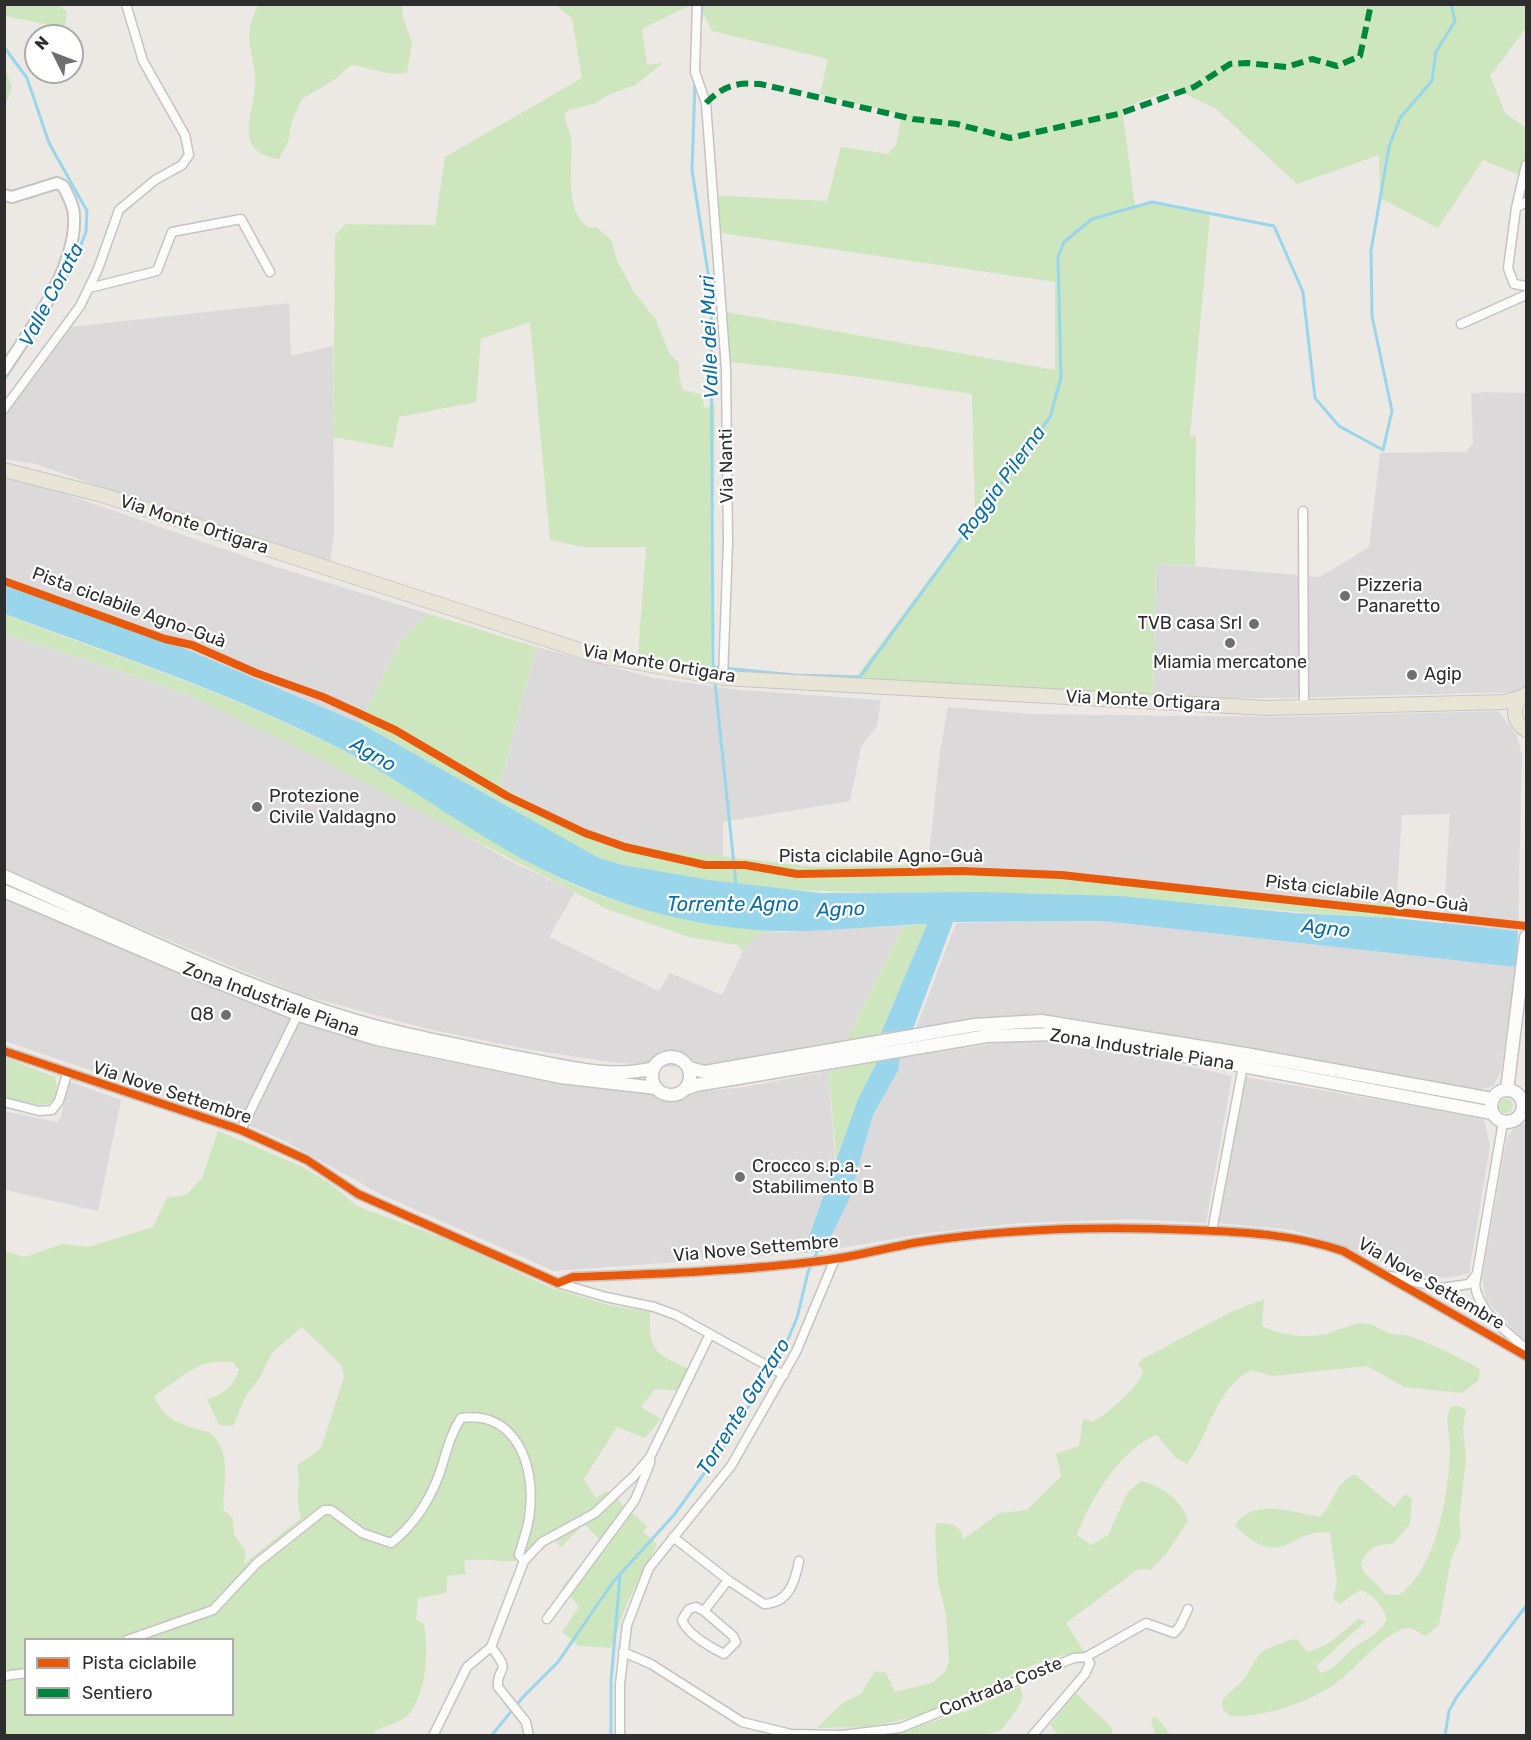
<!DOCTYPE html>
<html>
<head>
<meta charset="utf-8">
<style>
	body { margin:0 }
	#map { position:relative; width:1531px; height:1740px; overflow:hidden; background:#ece8e4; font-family:Rubik,sans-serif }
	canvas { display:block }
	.frame { position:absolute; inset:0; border:6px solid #2e2e2e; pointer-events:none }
	.legend { position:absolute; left:24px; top:1638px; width:210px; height:78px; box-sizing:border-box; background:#fff; border:2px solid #ababab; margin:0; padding:8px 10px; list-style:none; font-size:18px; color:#2e2e2e }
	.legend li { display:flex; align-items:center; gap:12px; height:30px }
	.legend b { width:30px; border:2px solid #ababab }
	.north { position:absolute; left:24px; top:24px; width:60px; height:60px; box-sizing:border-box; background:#fff; border:2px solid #ababab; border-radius:50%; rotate:312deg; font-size:16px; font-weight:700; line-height:24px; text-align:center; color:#2e2e2e }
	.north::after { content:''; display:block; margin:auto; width:21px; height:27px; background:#706f6e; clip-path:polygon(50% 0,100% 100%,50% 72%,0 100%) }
</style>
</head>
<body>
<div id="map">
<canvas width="1531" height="1740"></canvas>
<div class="frame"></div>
<ul class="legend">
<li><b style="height:8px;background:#e8590c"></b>Pista ciclabile</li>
<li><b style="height:8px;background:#00873e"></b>Sentiero</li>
</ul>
<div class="north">N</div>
</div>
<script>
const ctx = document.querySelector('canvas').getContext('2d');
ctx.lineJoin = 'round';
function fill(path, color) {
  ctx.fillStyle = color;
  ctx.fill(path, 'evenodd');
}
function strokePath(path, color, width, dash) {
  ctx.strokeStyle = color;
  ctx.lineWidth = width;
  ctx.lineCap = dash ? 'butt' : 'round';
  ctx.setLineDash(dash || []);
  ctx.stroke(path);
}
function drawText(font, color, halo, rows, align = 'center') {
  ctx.font = font + ' Rubik,sans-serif';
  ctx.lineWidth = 4.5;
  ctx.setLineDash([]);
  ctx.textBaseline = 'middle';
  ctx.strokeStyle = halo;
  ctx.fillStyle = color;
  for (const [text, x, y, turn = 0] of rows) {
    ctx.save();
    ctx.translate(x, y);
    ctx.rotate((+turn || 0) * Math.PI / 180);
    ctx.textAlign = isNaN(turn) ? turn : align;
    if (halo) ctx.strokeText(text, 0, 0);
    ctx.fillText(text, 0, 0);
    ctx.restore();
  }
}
fill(new Path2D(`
	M289 303 291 356 333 346 334 534 330 564 163 509 36 464 5 459 4 415 70 327Z
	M1485 392 1526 393V692L1278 698H1153L1156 563 1320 577 1369 547 1380 453 1466 452 1473 443 1471 394Z
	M4 479 31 482 264 563 429 614 401 640 360 723 127 624 5 586Z
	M4 634 85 659 186 694 373 782 508 860 575 892 549 937 659 991 670 973 722 995 748 941 762 933 904 926 845 1044 717 1064 669 1067 610 1062 526 1049 428 1029 301 995 91 908 5 869Z
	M536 647 654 678 739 690 881 700 877 726 861 747 850 801 723 822V857L641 847 577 828 500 786Z
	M948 707 1029 714 1279 717 1498 711 1517 736 1522 756 1518 931 1443 924 1450 814 1402 815 1396 905 1302 899 1014 869 928 865 940 751Z
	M4 899 259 1006 386 1047 446 1061 593 1088 651 1093 696 1092 745 1087 829 1071 835 1163 803 1253 554 1271 380 1194 287 1142 241 1122 5 1041Z
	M1103 921 1516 967 1501 1071 1493 1086 1479 1090 1059 1016H1002L915 1031 956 923Z
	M1011 1041H1045L1132 1054 1232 1076 1206 1223 1134 1219 1020 1223 928 1233 824 1251 849 1200 873 1115 898 1071 900 1058Z
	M1245 1077 1484 1118 1490 1146 1469 1273 1448 1278 1416 1275 1332 1242 1293 1230 1219 1223Z
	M68 1081 121 1100 98 1211 5 1190 4 1111 57 1122 61 1117Z
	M1518 1123 1526 1124V1343L1486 1300 1482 1278 1507 1137Z`), '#dcd9db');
fill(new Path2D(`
	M5 4 58 5 67 11 65 28 5 16Z
	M258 5H402L403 18 412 42 407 73C388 77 370 67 350 65L337 78 302 99 292 121 288 142 279 159C228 152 258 107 255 76 252 42 242 40 258 5Z
	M556 5H691L642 29 647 65 663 63 635 85 608 95 596 103 569 110 564 115C565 123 570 130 571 138 574 166 562 208 589 228L596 227 612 241 617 261 634 292 656 320 669 353 679 363V376L683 390 703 395 704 408 715 405 711 671 638 655 646 547H583L550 540 530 322 481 339 476 402 399 417 393 448 333 437 335 235 346 224 435 225 445 157 582 78 572 18Z
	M699 5H1526V28L1490 76 1505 113 1526 128V178L1483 160 1438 228 1380 198 1379 155 1297 184 1215 108 1174 89 1122 108 1135 206 1160 203 1210 215 1190 436 1196 437 1195 566 1156 563 1153 698 856 683V677L947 555 975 523 972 394 853 376 724 361 721 311 1055 370V282L715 232 714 210 706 195 827 201 841 147 888 154 896 145 902 115 820 94 828 59 712 31Z
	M4 66 12 87 5 107H4Z
	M4 614C113 656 224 691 328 743 406 781 475 834 551 874 618 909 703 925 778 931 761 933 751 936 742 952L738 945 689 937 607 909 296 747 186 694 85 659 5 634Z
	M429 614 536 647 500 786 577 828 641 847 816 867 928 865 1014 869 1302 899 1396 905 1394 918C1281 913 1168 898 1055 894 903 889 747 903 599 858L360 723 401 640Z
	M927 924 881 1033 845 1044 904 926Z
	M4 1057 55 1077C66 1118 26 1103 5 1098Z
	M877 1062 858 1099 836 1161 829 1071Z
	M1499 1106a7 7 0 1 1 14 0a7 7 0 1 1-14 0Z
	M218 1131 301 1166 328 1182 357 1206 453 1242 549 1287 609 1305 650 1312C648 1356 658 1353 694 1372L682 1391 655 1389 641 1407 661 1419 645 1438 617 1427 584 1479 596 1498 607 1491 647 1526 643 1532 657 1544 627 1603 611 1648 579 1646 562 1632 579 1607 562 1587 600 1540 584 1524 561 1547 548 1535C522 1576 503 1555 464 1561L466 1574 447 1576 446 1593 418 1598 416 1619 424 1624C429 1650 427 1693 408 1715 401 1722 383 1727 374 1731L376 1735H5L4 1251 25 1257 63 1244 88 1247 153 1227 167 1198 186 1195 202 1178ZM302 1327 341 1365 344 1377 322 1446C316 1455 305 1458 297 1466 302 1487 294 1496 301 1518L244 1564 246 1552 234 1534 233 1519 224 1510C222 1482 234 1453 209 1432 187 1428 162 1419 154 1396 182 1378 198 1357 233 1362L239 1370C233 1387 224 1394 207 1399L219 1425 233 1426 246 1395 259 1379 272 1353ZM26 1640H232V1714H26Z
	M1264 1299 1262 1326C1283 1336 1307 1339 1330 1333 1343 1329 1355 1321 1370 1324 1375 1325 1381 1330 1386 1332 1393 1335 1402 1334 1409 1336 1433 1345 1458 1356 1480 1369L1478 1381 1462 1393 1404 1387 1367 1366 1273 1376 1251 1370C1214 1390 1210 1434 1187 1464L1176 1458 1157 1435C1120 1449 1090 1500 1077 1535L1091 1545 1108 1535 1128 1492 1141 1481C1161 1485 1182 1500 1188 1521L1166 1554 1151 1570 1138 1569 1066 1623 1086 1655C1072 1647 1022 1670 1007 1677 965 1697 920 1719 873 1726 855 1728 835 1727 817 1728L844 1702 861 1694 875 1671 886 1673 895 1692 932 1683 945 1672 949 1661 946 1614 938 1583 935 1533 937 1523 953 1524 961 1531 963 1540 999 1513 1027 1510 1061 1476 1056 1454 1079 1446 1083 1419 1093 1422C1107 1414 1140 1386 1143 1371L1138 1365 1142 1359 1231 1312Z
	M1459 1406 1466 1410 1463 1426 1466 1461 1459 1520 1461 1536 1451 1559 1439 1625 1426 1636 1411 1628C1388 1627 1355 1670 1335 1684 1304 1704 1267 1717 1230 1716L1223 1709 1222 1700C1229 1692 1240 1685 1246 1676 1259 1656 1254 1653 1279 1644 1286 1642 1288 1639 1297 1639L1307 1652C1327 1648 1343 1632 1358 1619L1366 1621 1316 1666 1321 1673C1336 1669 1343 1655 1355 1647 1368 1638 1379 1634 1387 1619 1382 1606 1374 1594 1360 1590L1340 1604 1333 1599 1337 1583 1330 1533C1290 1526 1284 1574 1235 1526 1249 1497 1295 1512 1320 1517 1333 1506 1335 1480 1355 1475L1394 1507 1405 1494 1412 1499 1410 1524 1393 1544C1377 1543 1366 1549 1361 1564L1364 1572 1383 1590V1594L1399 1595C1438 1567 1449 1492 1450 1447 1450 1433 1444 1418 1451 1407Z
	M1020 1686 1023 1697 1016 1711 1001 1730 985 1735H890L967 1711Z
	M1076 1693 1112 1728V1735H1059L1050 1725Z
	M1154 1716 1162 1723 1170 1735H1156L1151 1721Z`), '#cee6be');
fill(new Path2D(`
	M4 586 127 624 360 723 599 858 623 865 709 880 821 893 982 892 1120 896 1294 913 1394 918 1518 931 1516 967 1103 921 953 922 913 1029 881 1033 927 924C877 926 827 932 778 931 702 929 620 907 552 874 474 837 406 781 329 743 225 691 113 654 5 614Z
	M900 1058 898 1071 873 1115 849 1200 824 1251 803 1253 858 1099 877 1062Z`), '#99d6ec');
strokePath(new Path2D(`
	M701 21 702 4
	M4 47 27 78 49 143 87 211 86 232 72 267 60 288
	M695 81 692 170 711 292 713 667
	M4 380 21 353
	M714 667 794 675 860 677 1050 417 1061 378 1058 257 1064 242 1092 219 1152 202 1274 226 1303 292 1315 398 1339 426 1383 450 1392 411 1372 316 1371 251 1389 147 1400 118 1432 81 1436 52 1455 21 1451 4
	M715 683 736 884
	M491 1736 523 1697 558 1662 613 1582 674 1515 724 1446 782 1353 797 1318 808 1272 818 1250
	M611 1736V1681L620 1576
	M1445 1736 1449 1711 1456 1698 1526 1606`), '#99d6ec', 3);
const minor = new Path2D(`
	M697 4 695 72 706 103 726 369 728 543 723 678
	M1526 165 1516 208 1508 268 1514 284 1526 286
	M1516 208 1526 202
	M89 288 157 271 172 232 241 219 270 272
	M1461 324 1526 295
	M4 409 80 306 98 269 119 210 155 180 182 165 189 155 185 135 143 61 126 4
	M1303 511 1304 707
	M4 1051 241 1130 307 1160 358 1194 558 1283 573 1277C657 1274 743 1271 827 1260 858 1256 889 1247 920 1242 1011 1228 1100 1226 1191 1230 1244 1232 1293 1234 1343 1251L1526 1356
	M4 1102 39 1111 52 1110 59 1101 67 1074
	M1503 1122 1475 1285C1478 1312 1508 1332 1526 1349
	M241 1130 298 1014
	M1212 1231 1243 1066
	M1390 1276 1442 1288 1469 1284 1476 1275
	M558 1283 606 1297 654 1307 676 1315 784 1375
	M673 1537 728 1580 764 1604C789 1603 795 1582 799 1561
	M704 1611 733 1636 736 1642 724 1654C710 1647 688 1635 682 1620L689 1609 696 1607 704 1611 728 1580
	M547 1619 635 1500 650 1463V1457
	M127 1640 213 1610 257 1563 324 1510H331L362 1533 391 1543C413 1526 429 1501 439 1475 446 1455 449 1436 461 1418 515 1410 535 1464 530 1510 529 1527 523 1540 519 1555L524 1561
	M623 1652 651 1664 742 1722 791 1734 842 1735 900 1728 1074 1658 1086 1657 1090 1663 1085 1674 1032 1736
	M1086 1657 1146 1623 1174 1633 1180 1626 1188 1609
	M4 1676 26 1673
	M433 1736 467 1667 491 1647
	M529 1736 526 1722 498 1687C496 1664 514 1676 491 1647L524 1561 542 1542 595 1513 634 1476 650 1457 710 1334
	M620 1736V1684L627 1625 649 1568 731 1466 796 1352 835 1259`);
const tertiary = new Path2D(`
	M4 195 12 197 57 183 63 186C68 195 74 206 74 216 77 266 31 329 4 370`);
const secondary = new Path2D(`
	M4 876C116 926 227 980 343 1017 400 1035 458 1045 515 1057 561 1065 608 1080 654 1068
	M4 891 210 979 302 1016 377 1039 561 1077 656 1088
	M652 1076a19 19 0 1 1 38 0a19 19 0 1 1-38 0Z
	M689 1068 705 1072 975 1025 1041 1021 1245 1054 1492 1099
	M685 1089 696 1085 987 1036 1054 1034 1243 1066 1492 1113
	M1491 1106a16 16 0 1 1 32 0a16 16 0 1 1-32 0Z
	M1507 1090 1526 937`);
const primary = new Path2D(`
	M4 470 102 495 595 655 723 678 1267 708 1504 702 1520 698
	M1525 695C1511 705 1512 721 1526 730`);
strokePath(minor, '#c5c4c5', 11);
strokePath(tertiary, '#c5c4c5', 14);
strokePath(secondary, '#c5c4c5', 15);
strokePath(primary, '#c6c5c4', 16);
strokePath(minor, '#fcfcfb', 8);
strokePath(tertiary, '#fcfcfb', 10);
strokePath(secondary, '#fcfcfb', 12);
strokePath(primary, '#e8e4d6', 14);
strokePath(new Path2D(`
	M706 103C723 86 736 82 760 84L913 119 957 124 1010 138 1118 114 1194 87 1230 64 1247 63 1287 67 1312 59 1337 66 1360 56 1371 4`), '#00873e', 6, [12, 6]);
strokePath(new Path2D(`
	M4 581 165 639 192 645 256 673 323 697 395 730 507 796 585 833 625 847 705 865H745L797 874 961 871 1061 875 1526 926
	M4 1051 241 1130 307 1160 358 1194 558 1283 573 1277C657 1274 743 1271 827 1260 858 1256 889 1247 920 1242 1011 1228 1100 1226 1191 1230 1244 1232 1293 1234 1343 1251L1526 1356`), '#e8590c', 8);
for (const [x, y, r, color] of [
	[1345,596,6,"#706f6e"],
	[1254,624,6,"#706f6e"],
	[1230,643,6,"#706f6e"],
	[1412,675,6,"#706f6e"],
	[257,807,6,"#706f6e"],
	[226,1015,6,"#706f6e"],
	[740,1177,6,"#706f6e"]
]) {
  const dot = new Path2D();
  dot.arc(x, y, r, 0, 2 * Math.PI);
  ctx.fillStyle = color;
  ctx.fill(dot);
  strokePath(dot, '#fff', 2);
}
drawText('18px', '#2e2e2e', '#fff', [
	["Via Nanti",727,466,-91],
	["Via Monte Ortigara",194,525,18],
	["Pista ciclabile Agno-Guà",129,608,20],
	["Via Monte Ortigara",659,664,10],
	["Via Monte Ortigara",1143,701,3],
	["Pista ciclabile Agno-Guà",881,857],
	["Pista ciclabile Agno-Guà",1367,894,7],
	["Zona Industriale Piana",271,1000,20],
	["Zona Industriale Piana",1142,1050,9],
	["Via Nove Settembre",172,1093,18],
	["Via Nove Settembre",756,1249,-5],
	["Via Nove Settembre",1431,1284,30],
	["Contrada Coste",1001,1687,-22]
]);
drawText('18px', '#2e2e2e', '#fff', [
	["Pizzeria",1357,586],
	["Panaretto",1357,607],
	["TVB casa Srl",1242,624,"right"],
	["Miamia mercatone",1230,663,"center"],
	["Agip",1424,675],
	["Protezione",269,797],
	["Civile Valdagno",269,818],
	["Q8",214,1015,"right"],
	["Crocco s.p.a. -",752,1167],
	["Stabilimento B",752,1188]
], 'left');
drawText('italic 20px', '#0d6fa3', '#fff', [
	["Valle Corata",52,295,-62],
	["Valle dei Muri",710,337,-92],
	["Roggia Pilerna",1002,483,-54],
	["Agno",373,755,30],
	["Torrente Agno",733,905],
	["Agno",841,910,-2],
	["Agno",1326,929,6],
	["Torrente Garzaro",744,1407,-58]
]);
</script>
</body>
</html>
